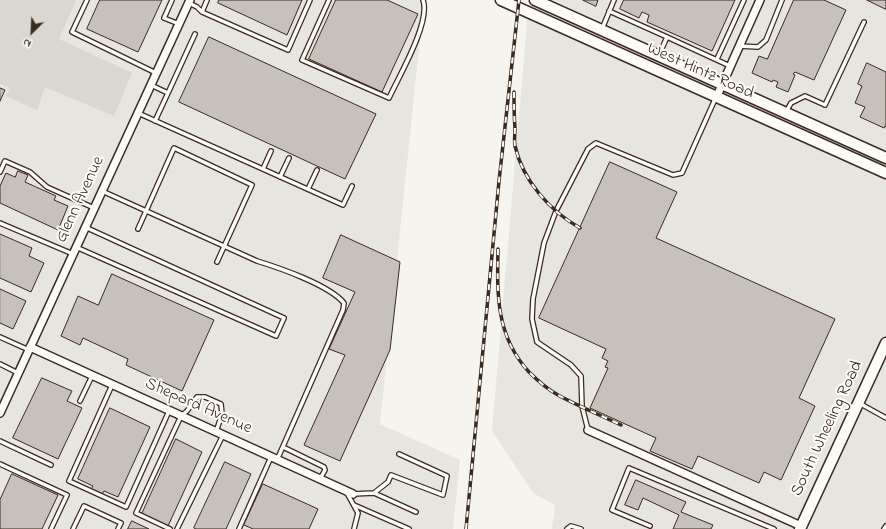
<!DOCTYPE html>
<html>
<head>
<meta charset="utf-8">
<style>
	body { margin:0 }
	#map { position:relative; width:886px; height:529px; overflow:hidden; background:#f5f4ee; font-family:"Indie Flower",sans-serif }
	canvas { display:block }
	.north { position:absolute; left:12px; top:12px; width:40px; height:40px; -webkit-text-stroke:3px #fdfcf7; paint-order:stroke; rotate:204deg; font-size:11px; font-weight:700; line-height:16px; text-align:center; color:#3b2a1e }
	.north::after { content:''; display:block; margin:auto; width:14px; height:18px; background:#3b2a1e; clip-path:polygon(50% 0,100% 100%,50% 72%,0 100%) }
</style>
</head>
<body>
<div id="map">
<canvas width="886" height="529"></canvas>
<div class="north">N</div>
</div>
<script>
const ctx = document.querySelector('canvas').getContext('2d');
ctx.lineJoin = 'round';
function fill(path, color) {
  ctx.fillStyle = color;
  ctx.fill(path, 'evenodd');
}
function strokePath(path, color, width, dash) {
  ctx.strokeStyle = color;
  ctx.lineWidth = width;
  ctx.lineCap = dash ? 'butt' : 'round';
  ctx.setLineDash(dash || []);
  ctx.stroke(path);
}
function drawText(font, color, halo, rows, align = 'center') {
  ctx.font = font + ' "Indie Flower",sans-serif';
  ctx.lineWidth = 4;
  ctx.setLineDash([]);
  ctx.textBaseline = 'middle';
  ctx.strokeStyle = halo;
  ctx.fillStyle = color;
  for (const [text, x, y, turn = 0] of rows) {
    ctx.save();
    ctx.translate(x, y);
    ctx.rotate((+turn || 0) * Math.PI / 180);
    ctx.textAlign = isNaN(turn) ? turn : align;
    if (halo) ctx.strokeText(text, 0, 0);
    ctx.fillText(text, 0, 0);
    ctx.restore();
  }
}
fill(new Path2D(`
	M0 0H424L380 424 460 460 453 529H0Z
	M529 0H886V529H552L555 505 533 493 492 431Z`), '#e7e5df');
fill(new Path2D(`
	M0 0H76L59 39 132 73 114 116 45 87 37 110 6 96 10 88 0 84Z`), '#dad6d0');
const building = new Path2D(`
	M100 0H162L138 52 87 29Z
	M219 0H302L287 35 218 3Z
	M336 0H387L418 14 382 92 309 59Z
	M583 0H598L596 6Z
	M624 0H735L712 51 647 22 649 15 642 12 639 18 620 9Z
	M794 0H824L846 10 814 80 795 72 793 74 795 75 788 92 776 87 778 82 773 80 772 82 752 73 759 56 767 59Z
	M867 0H886V9Z
	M209 37 376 114 345 179 179 102Z
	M867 63 886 72V127L885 126 884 128 860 117 865 107 855 103 862 86 858 84Z
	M0 88 5 90 0 101Z
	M610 162 677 192 656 238 835 319 799 398 815 406 781 480 764 472 759 483 698 456 692 469 650 451 656 438 590 408 608 368 605 367 608 361 602 358 606 349 539 318Z
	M18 171 28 175 25 182 56 196 54 200 68 206 58 230 0 203V186L6 173 15 177Z
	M0 234 32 248 29 256 44 263 31 292 0 278Z
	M341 235 400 262 390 350 340 461 304 445 345 355 329 349 355 292 323 278Z
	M112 274 214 320 182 391 126 365 128 359 83 338 80 345 61 336 78 296 98 305Z
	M0 289 26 301 13 329 0 323Z
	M42 378 72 391 67 401 82 408 58 459 13 438Z
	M110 408 150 427 118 497 104 491 102 494 91 489 93 486 78 479Z
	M176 439 202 452 168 526 142 514Z
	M225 462 251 474 226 529H196L194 528Z
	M12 474 58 495 42 529H0V500Z
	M636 480 686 502 681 512 713 525 711 529H673L679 515 643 498 638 510 625 505Z
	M263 484 318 509 309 529H253L244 525Z
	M132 521 149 529H128Z`);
fill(building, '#c7c1bb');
strokePath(building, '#3b2a1e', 1);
const service = new Path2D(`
	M87 0 72 32 156 73
	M172 0 164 18 179 24
	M207 0 202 12 288 50 310 0
	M329 0 302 60 389 98C399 76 431 22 423 0
	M189 3 197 7 202 12
	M609 11 667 37 659 55
	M602 29 614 0
	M667 37 730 66
	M739 46 758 47 766 40 782 0
	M717 59 744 0
	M151 85 168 93 195 34
	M786 112 791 103 805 96 825 105 864 22
	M138 113 343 205 352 186
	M155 121 168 93
	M263 169 271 151
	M0 172 5 161 30 172 47 187 94 208
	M280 177 289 158
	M308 189 317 170
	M102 191 257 261C280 268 329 285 344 303L343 310 277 460
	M0 223 73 254
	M138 229 174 148 252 185 217 262
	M76 247 276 336 284 318 85 227
	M0 337 29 350
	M0 364 18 373
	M112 385 69 481 126 507 169 411
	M80 401 92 376
	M859 403 886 418
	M588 430 582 406 581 376 571 365 537 342 532 319 533 299 544 243 556 211 588 149 596 143 673 175 682 173 716 97
	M0 441 51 465
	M283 447 324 467 325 470 320 479
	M0 464 67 495 51 529
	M347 493 358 513 354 529
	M374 493 388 482 391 475 443 495 447 476 399 454
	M353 494 374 493 416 512
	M354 505 409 529
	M650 526 612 510 629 468 774 529
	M73 529 84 506 121 523 118 529
	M170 529 136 513 181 416 187 411 197 397H205L221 404 222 414 216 432
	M177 529 223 435
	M239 529 271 457
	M567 529 571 526 581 529
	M884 529 886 526`);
const minor = new Path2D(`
	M717 96 760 0
	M30 347 353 494
	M0 413 190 0
	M588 430 801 526`);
const secondary = new Path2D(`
	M501 0 886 173
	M535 0 886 158
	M800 529 886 343`);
strokePath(service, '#3b2a1e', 6);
strokePath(minor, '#3b2a1e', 10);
strokePath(secondary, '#3b2a1e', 13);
strokePath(service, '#fdfcf7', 3.5);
strokePath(minor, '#fdfcf7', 7);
strokePath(secondary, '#fdfcf7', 10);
const rail = new Path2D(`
	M514 92C514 104 514 116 515 128 515 134 514 141 515 146 523 181 550 211 580 228
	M498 249C497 295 496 336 529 372 538 381 547 389 558 395 578 406 600 415 621 425
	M466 529 499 181 519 0`);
strokePath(rail, '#3b2a1e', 3.5);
strokePath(rail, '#fdfcf7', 2, [6]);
drawText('17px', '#3b2a1e', '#fdfcf7', [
	["West Hintz Road",700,72,24],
	["Glenn Avenue",81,200,-65],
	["Shepard Avenue",198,407,24],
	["South Wheeling Road",828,429,-65]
]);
</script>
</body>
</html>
